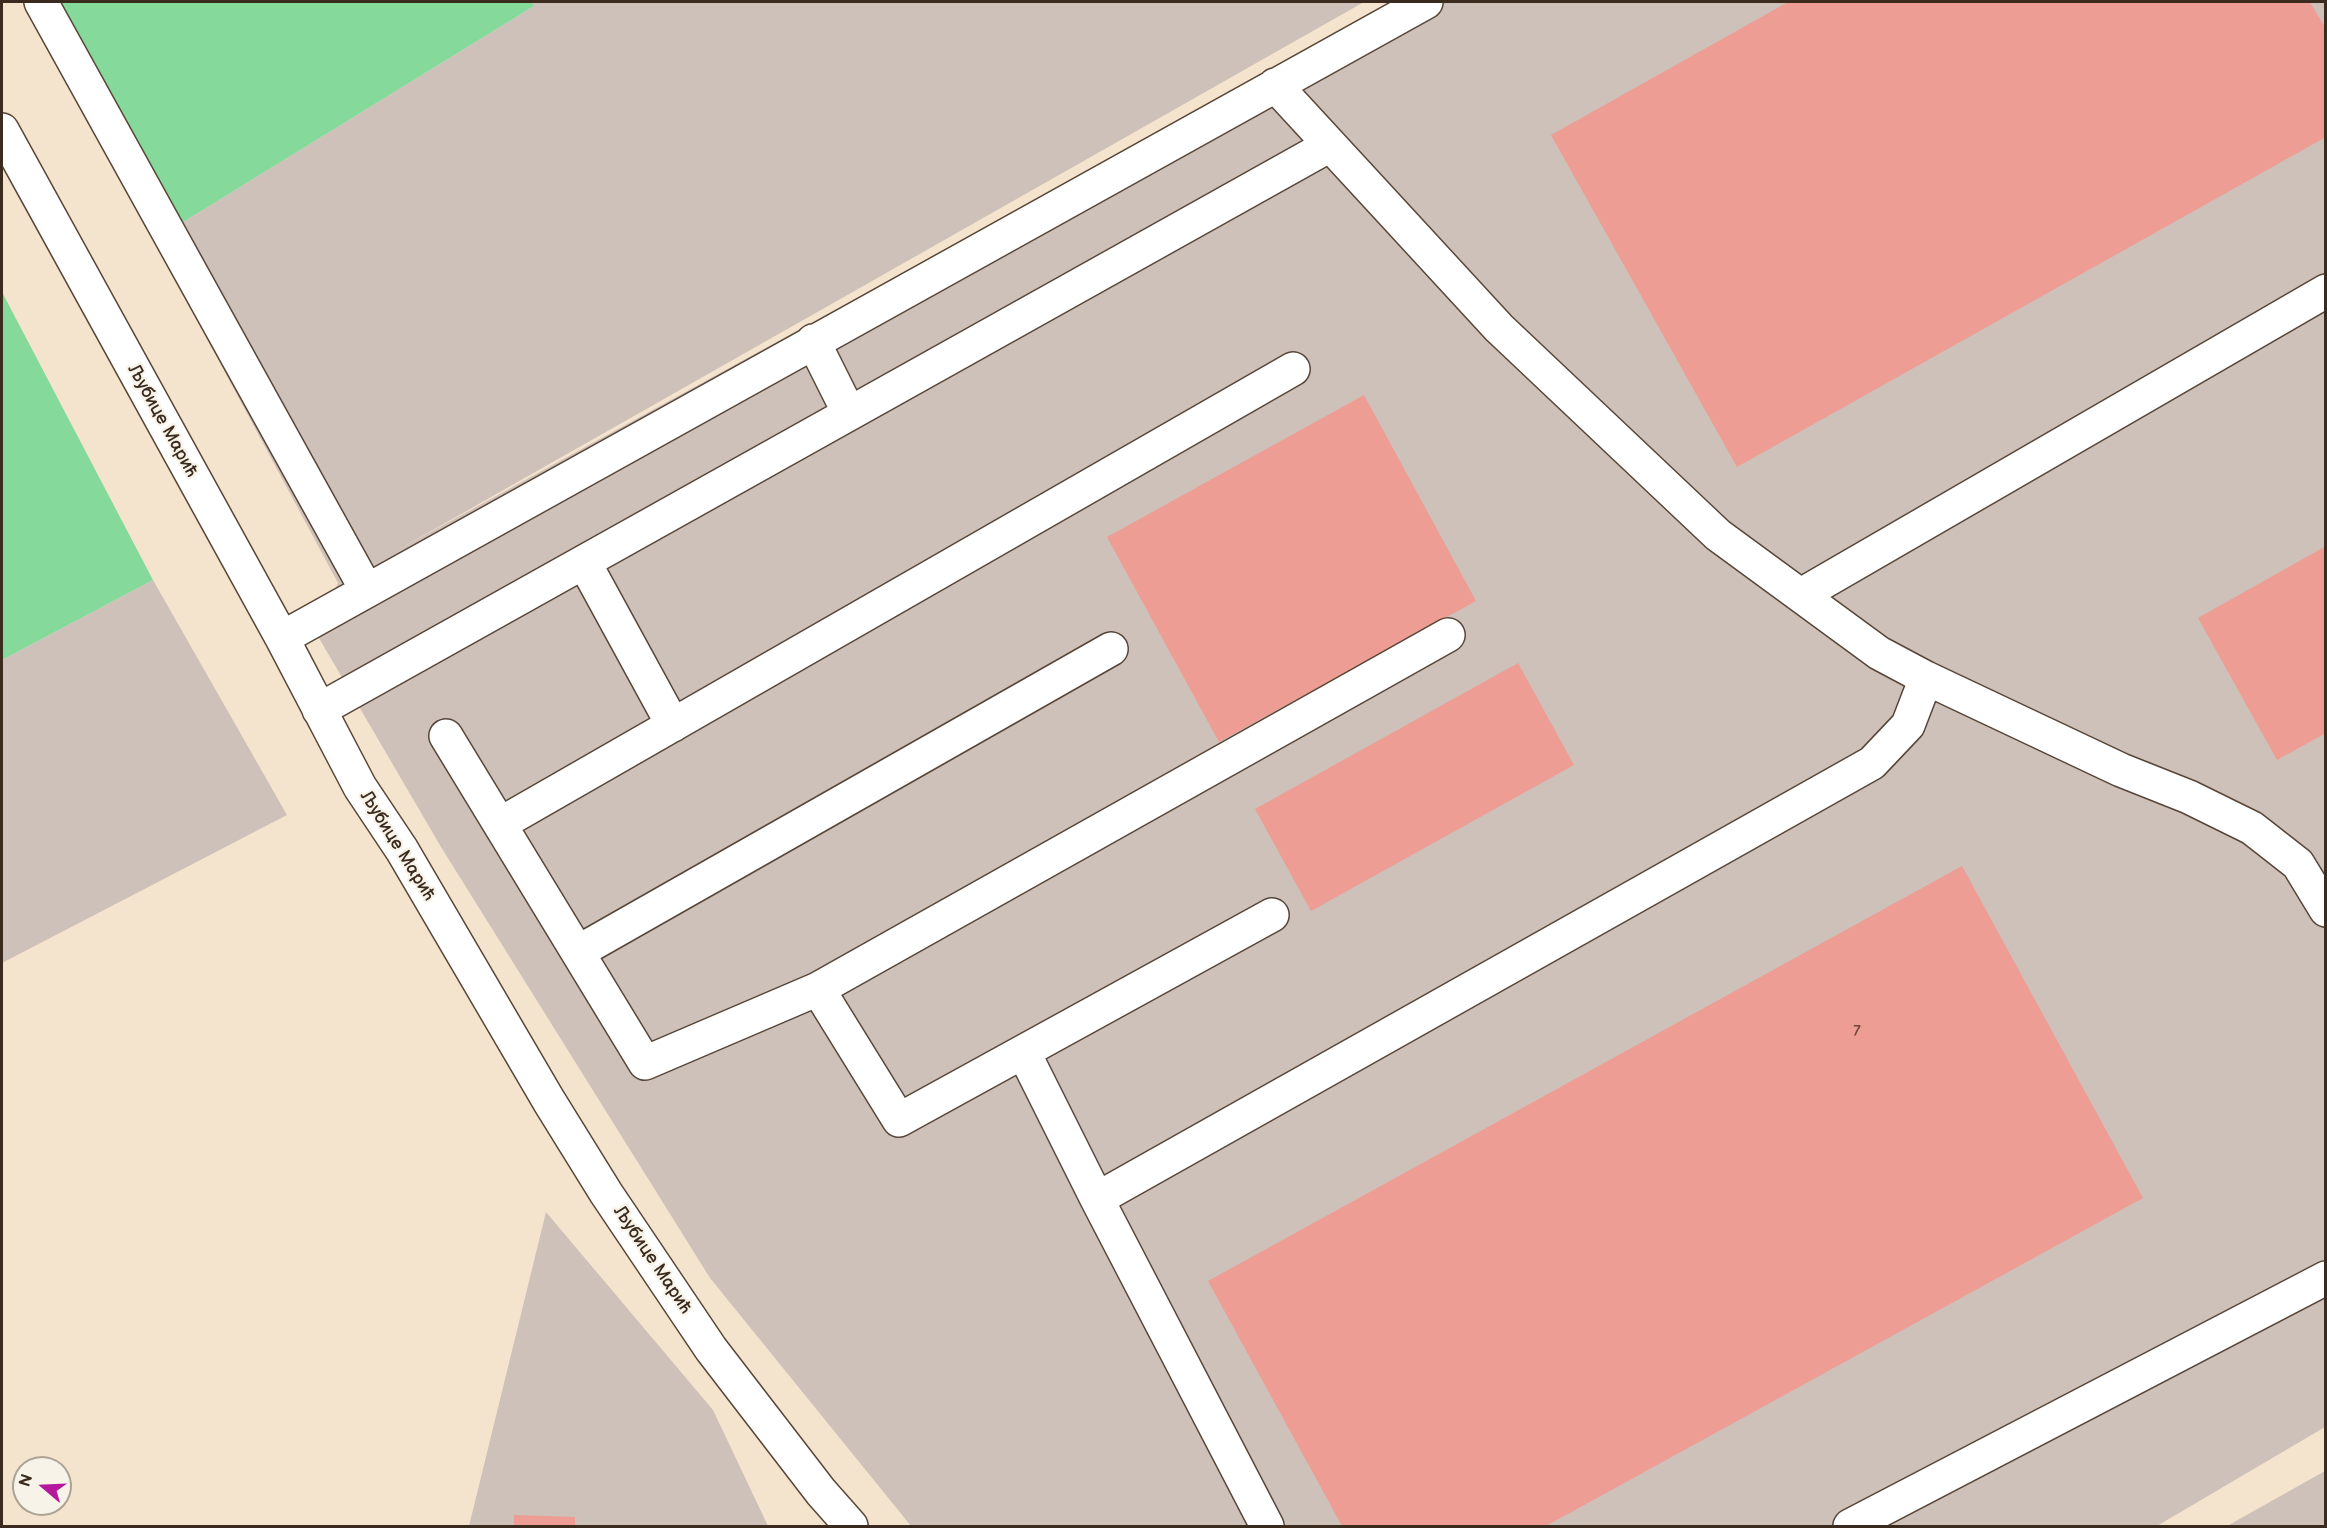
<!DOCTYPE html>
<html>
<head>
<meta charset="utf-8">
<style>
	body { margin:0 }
	#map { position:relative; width:2327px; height:1528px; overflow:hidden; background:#f5e4cd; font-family:"Balsamiq Sans",sans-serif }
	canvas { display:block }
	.frame { position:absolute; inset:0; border:3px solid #3b2a1e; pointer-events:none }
	.north { position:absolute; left:12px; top:1456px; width:60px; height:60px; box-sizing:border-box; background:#f7f3e8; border:2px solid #aca397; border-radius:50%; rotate:289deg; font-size:16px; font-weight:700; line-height:24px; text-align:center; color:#3b2a1e }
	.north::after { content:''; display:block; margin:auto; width:21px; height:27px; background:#b5179e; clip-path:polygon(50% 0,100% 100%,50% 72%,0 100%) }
</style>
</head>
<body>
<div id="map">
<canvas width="2327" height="1528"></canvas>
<div class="frame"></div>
<div class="north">N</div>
</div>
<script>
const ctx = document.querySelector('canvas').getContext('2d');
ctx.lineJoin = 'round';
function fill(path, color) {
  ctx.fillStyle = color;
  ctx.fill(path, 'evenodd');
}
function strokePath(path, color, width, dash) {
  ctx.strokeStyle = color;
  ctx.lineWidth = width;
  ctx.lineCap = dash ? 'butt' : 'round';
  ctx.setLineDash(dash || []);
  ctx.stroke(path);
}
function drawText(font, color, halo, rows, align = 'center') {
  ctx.font = font + ' "Balsamiq Sans",sans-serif';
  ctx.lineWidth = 4.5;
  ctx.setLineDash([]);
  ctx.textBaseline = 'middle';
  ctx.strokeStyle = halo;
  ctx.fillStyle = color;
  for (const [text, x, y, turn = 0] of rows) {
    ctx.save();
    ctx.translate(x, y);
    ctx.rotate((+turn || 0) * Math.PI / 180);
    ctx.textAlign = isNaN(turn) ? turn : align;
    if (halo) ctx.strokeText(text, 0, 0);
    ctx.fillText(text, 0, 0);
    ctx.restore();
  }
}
fill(new Path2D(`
	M532 2H1364L396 551 1395 2H2325V1427L2157 1526H911L710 1278 441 847 316 633 338 583 154 240 534 6Z
	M153 580 287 815 2 963V660Z
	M546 1212 713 1410 768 1526H469Z
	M2325 1471V1526H2226H2227Z`), '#cec1ba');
fill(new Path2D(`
	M24 2H532L534 6 154 240Z
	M2 292 153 580 2 660Z`), '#85d99b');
fill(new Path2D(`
	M1788 2H2310L2326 29V137L1737 467 1551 135Z
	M1364 395 1476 601 1219 742 1107 537Z
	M2326 546V733L2277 760 2198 618Z
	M1518 663 1574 765 1311 911 1255 809Z
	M1962 866 2143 1198 1546 1526H1342L1208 1281Z
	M514 1515 575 1517V1526H514Z`), '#ed9d93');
const minor = new Path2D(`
	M41 2 366 589
	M1275 85 1499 328 1718 535 1879 653 1926 678 2121 770 2189 797 2252 828 2298 864 2326 910
	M2 130 282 638 360 787 402 850 549 1101 606 1193 711 1349 821 1492 851 1526
	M813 341 849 413
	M584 562 673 725
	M1801 595 2326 291
	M282 638 1426 2
	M319 710 1330 145
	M446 736 645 1063 818 989 1448 635
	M500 824 1293 369
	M578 952 1111 649
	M818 989 899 1120 1272 915
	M1024 1053 1097 1199 1267 1526
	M1097 1199 1872 763 1908 725 1926 678
	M1850 1526 2326 1278`);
strokePath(minor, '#574638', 36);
strokePath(minor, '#fff', 33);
drawText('15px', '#68473b', null, [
	["7",1857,1032]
]);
drawText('18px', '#3b2a1e', '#f7f3e8', [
	["Љубице Марић",162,421,61],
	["Љубице Марић",397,846,58],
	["Љубице Марић",652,1260,56]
]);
</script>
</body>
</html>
